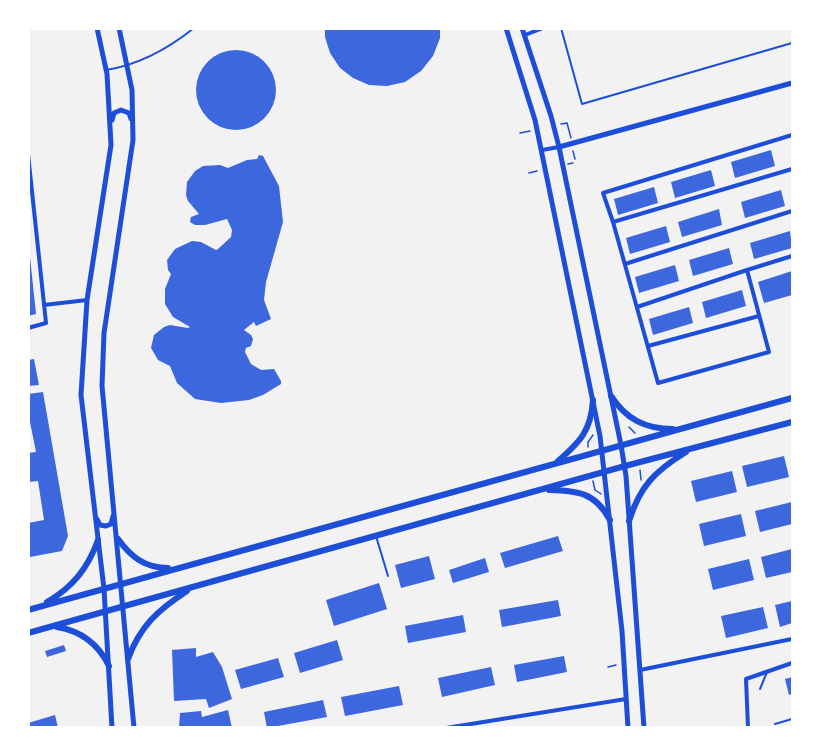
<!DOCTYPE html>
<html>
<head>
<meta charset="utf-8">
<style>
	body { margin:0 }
	#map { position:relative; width:821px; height:756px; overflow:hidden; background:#f2f2f2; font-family:Roboto,sans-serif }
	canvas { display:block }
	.frame { position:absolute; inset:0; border:30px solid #fff; pointer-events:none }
</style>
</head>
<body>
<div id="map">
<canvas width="821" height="756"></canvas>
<div class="frame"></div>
</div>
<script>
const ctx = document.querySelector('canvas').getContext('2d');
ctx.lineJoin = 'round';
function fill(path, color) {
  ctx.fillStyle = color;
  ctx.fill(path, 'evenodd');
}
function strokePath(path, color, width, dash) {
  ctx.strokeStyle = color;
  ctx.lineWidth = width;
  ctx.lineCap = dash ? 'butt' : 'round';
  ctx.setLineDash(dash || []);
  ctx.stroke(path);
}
fill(new Path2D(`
	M325 28H440V38L433 56 421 71 405 82 387 86 369 85 353 78 340 68 330 53 325 37Z
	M196 90a40 40 0 1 1 80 0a40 40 0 1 1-80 0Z
	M771 150 775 166 735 178 731 162Z
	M259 155 263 156 279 186 283 222 266 282 264 300 271 319 256 326 254 322 244 330 251 335 253 339 251 346 246 348 245 352 251 364 261 370 274 369 281 381V384L263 395 249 400 221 403 195 399 177 383 170 366 158 360 151 348 154 335 164 327 170 325 188 328 190 327 173 317 165 304V289L171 274 168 270 167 260 175 249 192 241 201 242 216 250 218 249 231 237 232 230 227 219 205 225H195L190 222 191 217 199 214 188 201 186 195 187 182 195 171 203 166 220 165 228 168 247 160 257 159Z
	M711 170 715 186 675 198 671 182Z
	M654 187 658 203 618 215 614 199Z
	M781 190 785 206 745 218 741 202Z
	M719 209 722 225 682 237 678 222Z
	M666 226 670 242 630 254 626 238Z
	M790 231 792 248 754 259 750 243Z
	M729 248 733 264 693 276 689 260Z
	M30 257 36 314 28 316V258Z
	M675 265 679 281 639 293 635 277Z
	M792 271V295L764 303 758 282Z
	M742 290 746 306 706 318 702 302Z
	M689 307 693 323 653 335 649 319Z
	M34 359 39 385 28 386V360Z
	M43 392 68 536 62 551 30 557 28 523 44 520 38 481 28 482V453L36 452 28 412V394Z
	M784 456 789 477 747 487 742 466Z
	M732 471 737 492 696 502 691 481Z
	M792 502V524L760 532 755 511Z
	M741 514 746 536 704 546 699 524Z
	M558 536 563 551 505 568 500 553Z
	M792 549V572L766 578 761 557Z
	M429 556 435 579 401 588 395 565Z
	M485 558 489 572 453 583 449 570Z
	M749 559 754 580 713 590 708 569Z
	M379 583 387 609 334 626 326 600Z
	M558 600 561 616 502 627 499 610Z
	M792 601V623L780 627 775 605Z
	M763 607 768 628 726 638 721 616Z
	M463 615 466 632 408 643 405 626Z
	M337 640 343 660 300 673 294 653Z
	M64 645 66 651 47 657 45 651Z
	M196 648V657L213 652 222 667 232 699 209 708 206 699 174 701 172 650Z
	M564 656 567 672 517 682 514 665Z
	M278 658 284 677 241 689 235 670Z
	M491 667 495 685 442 697 438 678Z
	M792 677V694L789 695 785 679Z
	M399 686 403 705 345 716 341 697Z
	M323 700 327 717 267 728 264 712Z
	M228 710 232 728H179L180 713 201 711 202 717Z
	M55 715 58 728H28V723Z`), '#3d67dc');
strokePath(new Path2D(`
	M561 124 567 123 571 138
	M520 133 530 131
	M573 151 575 159
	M568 164 573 163
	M529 173 537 171
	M629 427 635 433
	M588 447V442L593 435
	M640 470 641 480
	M593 481 595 490 601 494
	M608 667 616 665`), '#1d4ed8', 1.5);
strokePath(new Path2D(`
	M561 28 582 104 792 43
	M106 70C138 65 169 48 194 28
	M376 536 388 576
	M760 689 767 672
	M775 724 792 719`), '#1d4ed8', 2);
strokePath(new Path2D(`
	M525 35 543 28
	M792 135 603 193 613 222 792 169
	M542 150 559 147
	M28 154 46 323 28 328
	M613 222 658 383 769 352 747 270 792 256
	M625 264 792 211
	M44 305 87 300
	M637 307 747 270
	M648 346 759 316
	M640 670 792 639
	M446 728 626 699
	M748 728 746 679 792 663`), '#1d4ed8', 4);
strokePath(new Path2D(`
	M97 28 107 74 111 145 87 300 81 395 104 589 112 728
	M119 28 132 90 133 140 104 333 102 386 134 728
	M506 28 535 120 600 436 622 631 628 728
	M522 28 551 116 559 147 621 445 626 476 644 728
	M112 120 114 113 121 110 129 113 131 119
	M559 147 792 83
	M97 519 100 525 106 526 111 524 113 516`), '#1d4ed8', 5);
strokePath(new Path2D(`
	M611 396C626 419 645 429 673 429
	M557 462C580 442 591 431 593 400
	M549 490C578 491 595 492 610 520
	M629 521C640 486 655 471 686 452
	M118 539C131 557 145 568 168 568
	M47 602C73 587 88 568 98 540
	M28 610 792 398
	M57 627C81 631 98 643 109 666
	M28 633 625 466 792 422
	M128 659C140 626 158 610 187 591`), '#1d4ed8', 6);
</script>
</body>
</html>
